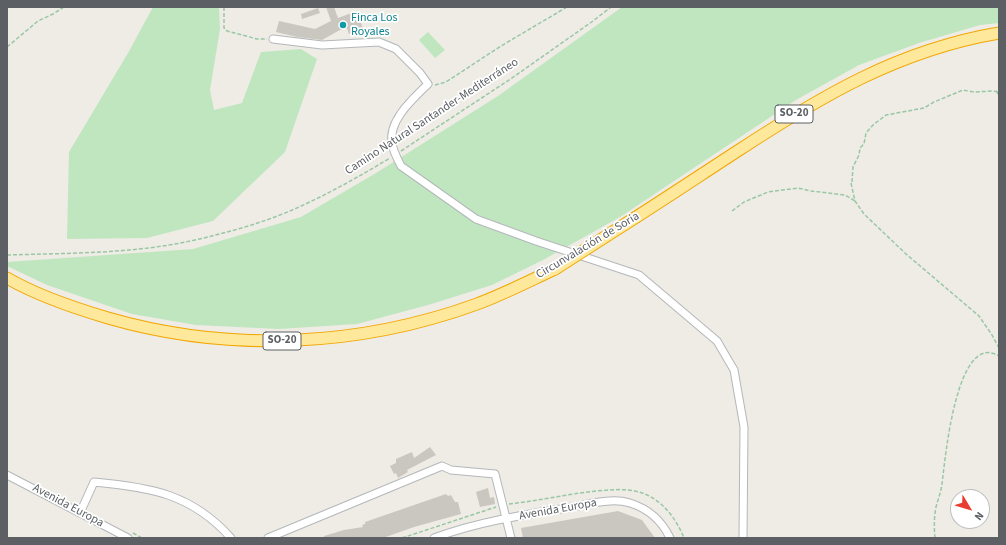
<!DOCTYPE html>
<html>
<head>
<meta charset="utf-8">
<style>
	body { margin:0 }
	#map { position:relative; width:1006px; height:545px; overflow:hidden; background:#eeece4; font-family:"Source Sans 3",sans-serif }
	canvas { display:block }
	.frame { position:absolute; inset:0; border:8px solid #5c6064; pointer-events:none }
	.north { position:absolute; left:950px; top:489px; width:40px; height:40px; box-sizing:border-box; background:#fff; border:1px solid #bebfc1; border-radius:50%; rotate:128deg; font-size:11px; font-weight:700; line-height:16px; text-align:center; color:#5c6064 }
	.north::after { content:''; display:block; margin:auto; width:14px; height:18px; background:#e93d2f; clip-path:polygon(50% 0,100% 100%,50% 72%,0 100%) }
</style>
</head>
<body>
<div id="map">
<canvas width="1006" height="545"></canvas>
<div class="frame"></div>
<div class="north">N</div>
</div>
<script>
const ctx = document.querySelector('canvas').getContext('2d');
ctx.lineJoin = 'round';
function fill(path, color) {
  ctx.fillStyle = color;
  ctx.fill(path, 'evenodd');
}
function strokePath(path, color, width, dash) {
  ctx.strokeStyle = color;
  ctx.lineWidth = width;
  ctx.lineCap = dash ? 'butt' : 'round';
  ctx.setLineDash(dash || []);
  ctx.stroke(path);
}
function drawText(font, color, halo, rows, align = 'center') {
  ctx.font = font + ' "Source Sans 3",sans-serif';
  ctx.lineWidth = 3.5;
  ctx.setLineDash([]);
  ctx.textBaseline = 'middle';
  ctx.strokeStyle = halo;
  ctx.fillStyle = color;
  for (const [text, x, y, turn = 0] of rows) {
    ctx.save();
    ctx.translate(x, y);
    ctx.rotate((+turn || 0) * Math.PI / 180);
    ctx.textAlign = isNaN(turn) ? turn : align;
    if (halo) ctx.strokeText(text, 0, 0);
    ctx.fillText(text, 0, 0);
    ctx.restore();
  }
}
fill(new Path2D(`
	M153 7H219L220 29 210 90 214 110 242 103 261 52 301 49 317 59 285 152 213 221 147 238 67 239 69 152 128 53Z
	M622 7H999V23L980 25 919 43 859 65 796 100 620 217 543 260 492 285 428 305 357 324 279 329 196 325 132 314 47 285 7 266V262L193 249 301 217 376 173 498 96Z
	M428 32 445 50 435 58 419 40Z`), '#c0e6c0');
fill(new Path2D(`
	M326 7H334L338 18 357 11 363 29 349 34 347 28 340 30 322 40 297 37 276 32 279 21 315 29 331 21Z
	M318 8 320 13 302 19 301 14Z
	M430 447 436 455 407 470 408 472 398 478 396 473 394 474 390 466 396 463V459L412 452 414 458Z
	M488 488 490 498 494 497 495 504 480 507 476 492Z
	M446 494 448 496 451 495 455 502H458L461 514 414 527 383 538H324V536L344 530 363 527 362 525 365 524V522Z
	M618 511 642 520 655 538H523L521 528Z`), '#cac7c1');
const minor = new Path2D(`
	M273 39 322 45 379 42 396 49 420 73 428 84C414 98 388 120 392 143 393 151 397 158 401 166L476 219 536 241 639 275 717 341 734 370 744 427 743 538
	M7 475 128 538
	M80 513 94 482C150 487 192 494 231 538
	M268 538 442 466 451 470 495 474 511 538
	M434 538C477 522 522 515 567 508 587 505 610 497 630 503 649 509 662 521 670 538`);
const trunk = new Path2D(`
	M608 235C651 208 693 180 736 152 820 97 898 50 999 33
	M7 278C38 296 74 308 108 318 229 353 359 347 477 304 504 294 529 281 555 269`);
strokePath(minor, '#b4b7bb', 9);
strokePath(trunk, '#f2a601', 13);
strokePath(new Path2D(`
	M224 7V28L227 31 257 39H267
	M7 47 38 21 53 14 64 7
	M435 85 446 82 501 46 567 7
	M996 91 999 95
	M401 151 512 78 593 21 611 7
	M852 182 853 167 859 155 860 148 864 144 866 133 873 125 886 115 924 108 934 102 963 90 974 92 993 91 999 92
	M851 183 855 201 864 214 906 254 979 316 992 335 999 348
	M732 211 744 202 768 192 798 188 811 191 845 195 855 201
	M7 255C69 253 133 254 195 240 230 232 266 222 299 207 330 193 360 176 390 158
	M509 504C538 501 567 494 596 491 611 490 625 488 639 492 661 498 676 518 684 538
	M133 533 142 538
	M402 538 496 507
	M935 538C934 528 934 517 936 507 938 499 941 492 942 484 945 461 956 330 999 356`), '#99c7a6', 1.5, [4, 2]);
strokePath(minor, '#fff', 7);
strokePath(trunk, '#fee89b', 11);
const trunkBridge = new Path2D(`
	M555 269 608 235`);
strokePath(trunkBridge, '#f2a601', 13, []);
strokePath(trunkBridge, '#fee89b', 11);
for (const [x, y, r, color] of [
	[343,25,4,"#0f9aa8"]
]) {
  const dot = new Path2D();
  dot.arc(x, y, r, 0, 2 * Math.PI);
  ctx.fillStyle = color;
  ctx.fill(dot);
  strokePath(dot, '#fff', 1.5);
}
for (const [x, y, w] of [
	[794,114,38],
	[282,341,38]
]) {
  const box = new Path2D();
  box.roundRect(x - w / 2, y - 9, w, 18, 3);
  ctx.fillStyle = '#fff';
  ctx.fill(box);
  strokePath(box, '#5c6064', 1);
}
drawText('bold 11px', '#5c6064', null, [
	["SO-20",794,114],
	["SO-20",282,341]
]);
drawText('12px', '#0d838f', '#fff', [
	["Finca Los",351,18],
	["Royales",351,32]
], 'left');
drawText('12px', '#5c6064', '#fff', [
	["Camino Natural Santander-Mediterráneo",432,117,-33],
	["Circunvalación de Soria",588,246,-31],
	["Avenida Europa",68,506,28],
	["Avenida Europa",558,510,-10]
]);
</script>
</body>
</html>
